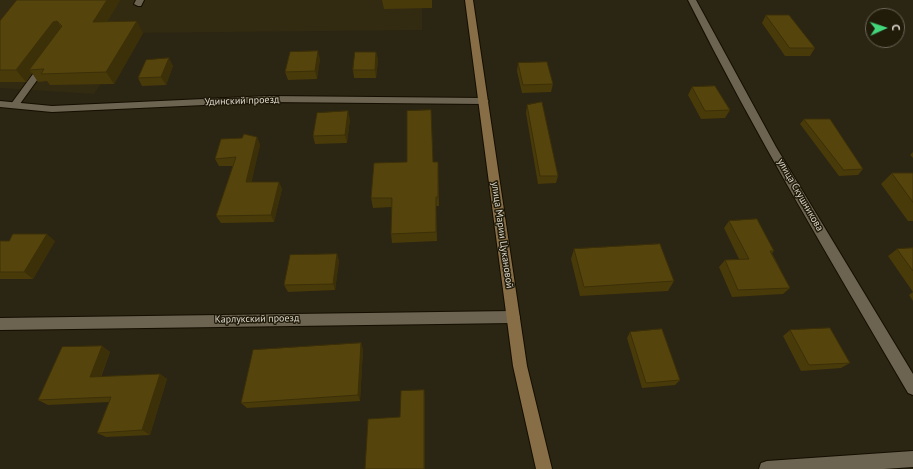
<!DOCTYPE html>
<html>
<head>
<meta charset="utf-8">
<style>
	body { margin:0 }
	#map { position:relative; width:913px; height:469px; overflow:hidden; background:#2b2513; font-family:"PT Sans",sans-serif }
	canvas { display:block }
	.north { position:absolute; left:865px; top:8px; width:40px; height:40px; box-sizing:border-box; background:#211b0a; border:1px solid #6b6658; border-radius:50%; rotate:87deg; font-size:11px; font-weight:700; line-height:16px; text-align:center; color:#dbd7cc }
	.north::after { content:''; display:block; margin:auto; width:14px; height:18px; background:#42d77b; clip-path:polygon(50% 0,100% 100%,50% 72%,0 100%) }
</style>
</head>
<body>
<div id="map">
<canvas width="913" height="469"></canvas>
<div class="north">С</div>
</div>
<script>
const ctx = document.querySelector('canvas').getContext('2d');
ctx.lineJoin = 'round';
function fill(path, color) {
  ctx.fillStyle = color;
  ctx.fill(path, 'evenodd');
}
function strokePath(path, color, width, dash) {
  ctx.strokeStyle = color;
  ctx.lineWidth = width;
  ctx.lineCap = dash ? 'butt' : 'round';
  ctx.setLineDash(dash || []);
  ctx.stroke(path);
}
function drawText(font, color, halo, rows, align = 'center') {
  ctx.font = font + ' "PT Sans",sans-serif';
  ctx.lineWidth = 3;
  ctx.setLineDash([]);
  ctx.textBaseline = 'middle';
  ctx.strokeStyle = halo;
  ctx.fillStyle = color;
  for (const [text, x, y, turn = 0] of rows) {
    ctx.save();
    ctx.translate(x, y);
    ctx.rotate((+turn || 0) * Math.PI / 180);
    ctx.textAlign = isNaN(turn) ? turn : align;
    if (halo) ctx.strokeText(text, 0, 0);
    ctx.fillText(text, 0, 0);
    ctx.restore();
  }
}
fill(new Path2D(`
	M0 0H422V30L136 33 94 94 0 88Z`), '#322a11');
const lane = new Path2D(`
	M136 0H144L141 6H138L134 4Z
	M44 62 48 65 17 108H11L9 106 11 104 41 63Z
	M513 311 518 313 520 317 518 321 513 323 0 330V318Z`);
const street = new Path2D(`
	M688 0H696L776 147 913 374V395L908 393C832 263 755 134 688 0Z
	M269 96 484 98 489 101 484 104 269 102 52 112 0 107V101L52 106Z
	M913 451V467L884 469H759L761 463 767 461Z`);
const secondary = new Path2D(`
	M465 0H473L527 366 552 469H536L513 366Z`);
strokePath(lane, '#140e01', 2);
strokePath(street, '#140e01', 2);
strokePath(secondary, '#140e01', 2);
fill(lane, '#6c6451');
fill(street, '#6c6451');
fill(secondary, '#876e46');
fill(new Path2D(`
	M17 0H120L107 22 143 33 114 84 50 85 47 81 38 82 32 73 26 82H0V21Z
	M382 0H432V8L384 9Z
	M766 15 815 48 810 56H785L762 23Z
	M376 52 378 60 376 78H354L353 70Z
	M320 59 317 79 288 80 285 72Z
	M518 63 553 84 551 92 522 93 517 71Z
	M173 66 166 85 142 86 138 78Z
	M692 87 730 110 725 118 701 119 688 95Z
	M527 105 558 176 556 183 538 184 526 113Z
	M350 119 347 143 315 144 313 136Z
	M804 119 863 169 858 175 839 176 800 124Z
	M257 137 260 145 251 182H279L282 189 274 222 221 223 216 216 233 166H219L215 159Z
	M913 152V158L910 155Z
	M433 162H438L439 206H436L437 241 392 243 391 234 392 207 373 208 371 198Z
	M892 173H913V221H908L881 184Z
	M729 221 774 251 772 253 790 288 783 294 732 297 719 267 725 260 739 259 724 228Z
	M0 241H55L33 279H0Z
	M913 248V301L909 295 913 292 888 256 897 249Z
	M574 249 674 281 668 291 580 296 571 259Z
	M337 254 339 261 335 290 288 292 284 285Z
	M790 330 850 363 841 368 801 371 783 336Z
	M630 332 680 380 675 385 642 388 627 338Z
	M102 346 110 352 101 377 160 374 167 379 150 435 106 437 97 433 109 402 48 405 38 400Z
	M363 349 360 401 247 408 241 403Z`), '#493a0a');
fill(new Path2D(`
	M107 0H120L100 34 93 22Z
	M57 21 65 33 29 70 32 73 26 82 16 70 53 22Z
	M137 21 143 33 114 84 106 72Z
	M318 51 320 59 317 79 315 71Z
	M376 52 378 60 376 78 375 70Z
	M169 58 173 66 166 85 161 77Z
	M348 111 350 119 347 143 345 135Z
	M257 137 260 145 250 190 246 182Z
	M279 182 282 189 274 222 271 215Z
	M47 234 55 241 33 279 24 272Z
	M337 254 339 261 335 290 333 284Z
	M361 343 363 349 360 401 358 395Z
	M102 346 110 352 98 383 90 377Z
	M160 374 167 379 150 435 142 430Z
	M424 390 425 396V469H424Z`), '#3c3008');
const building = new Path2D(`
	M17 0H107L93 22 137 21 106 72 41 74 44 69 29 70 62 26 57 21 53 22 16 70H0V21Z
	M766 15H789L815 48H790Z
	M318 51 315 71 285 72 290 52Z
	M355 52H376L375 70H353Z
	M169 58 161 77 138 78 146 60Z
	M547 62 553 84 523 85 518 63Z
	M715 86 730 110 705 111 692 87Z
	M542 102 558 176H540L527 105Z
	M431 110 433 162H438V197H436V232L391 234 392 198H371L374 163 407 162V111Z
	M348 111 345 135 313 136 317 113Z
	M804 119H830L863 169 844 170Z
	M244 134 257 137 246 182H279L271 215 216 216 236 157 215 159 221 139 242 138Z
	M892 173H913V202Z
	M757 219 774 251H770L790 288 738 290 725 260 749 259 729 221Z
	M13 234H47L24 272H0V241H9Z
	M660 244 674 281 584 287 574 249Z
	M913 248V271L897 249Z
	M337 254 333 284 284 285 290 255Z
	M830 328 850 363 809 365 790 330Z
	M662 329 680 380 646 383 630 332Z
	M361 343 358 395 241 403 253 350Z
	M102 346 90 377 160 374 142 430 97 433 111 397 38 400 62 347Z
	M424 390V469H365L368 419 400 417 401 391Z`);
fill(building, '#55440c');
strokePath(building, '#3c3008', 1);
drawText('10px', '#dbd7cc', '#211b0a', [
	["Удинский проезд",242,101,-2],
	["улица Скушникова",800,195,60],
	["улица Марии Цукановой",502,235,82],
	["Карлукский проезд",257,319,-1]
]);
</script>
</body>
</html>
